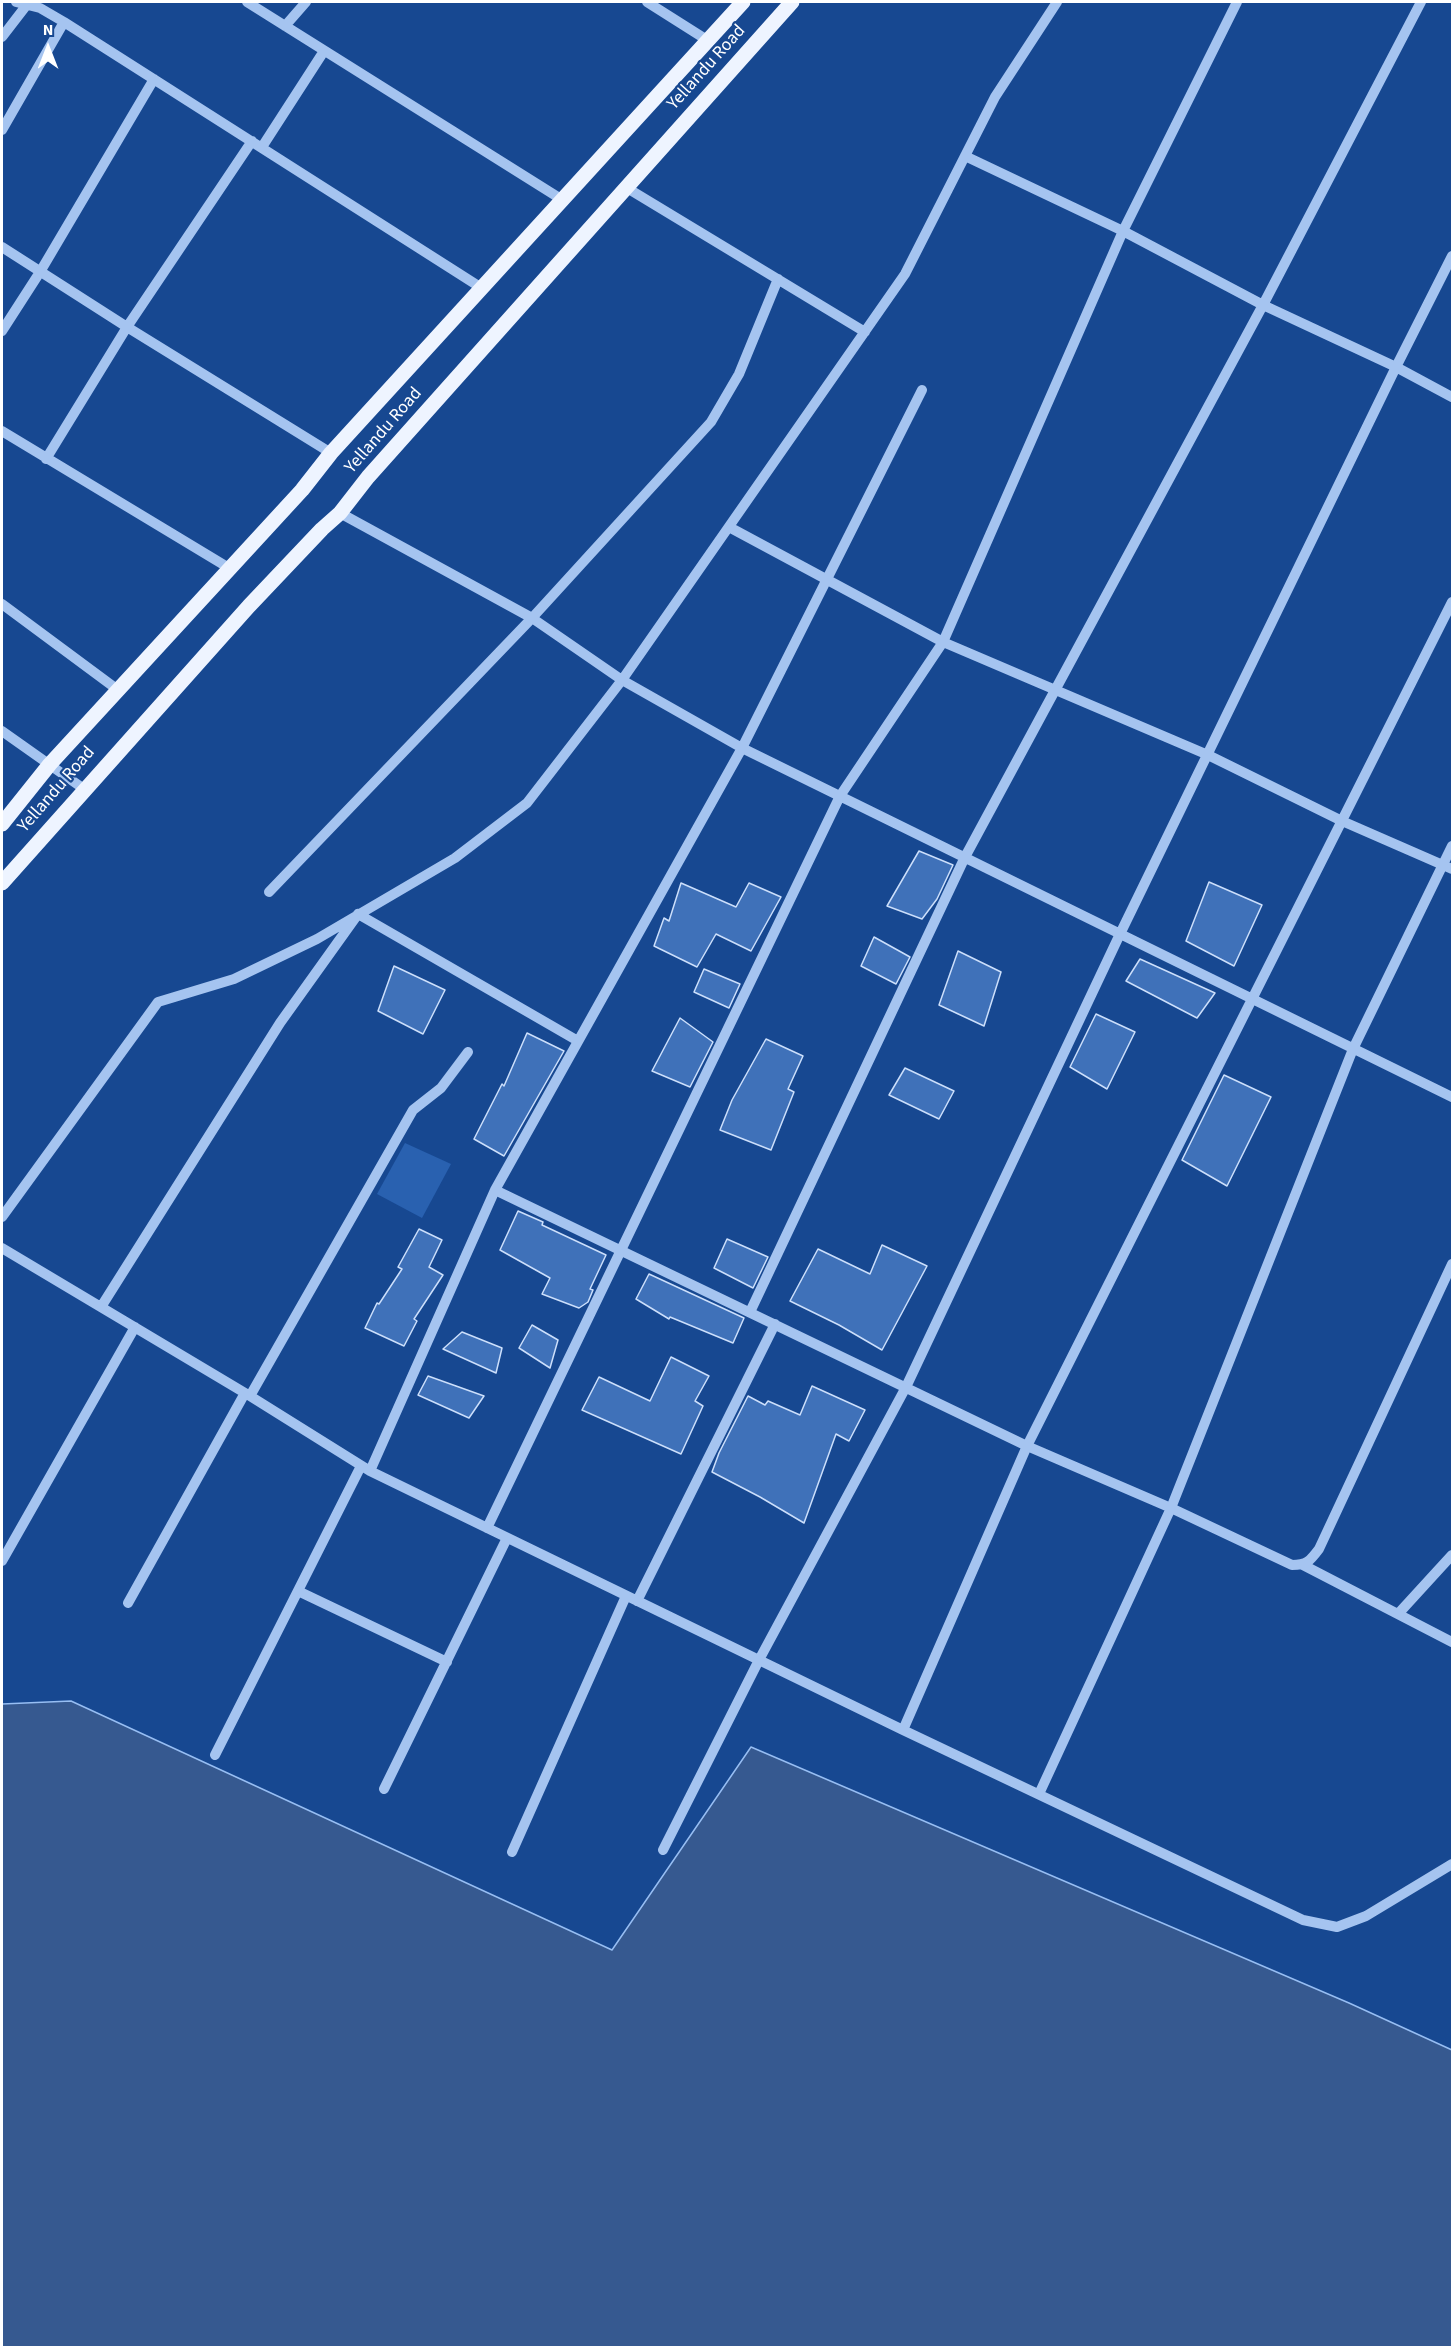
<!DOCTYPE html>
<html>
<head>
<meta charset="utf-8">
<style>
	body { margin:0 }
	#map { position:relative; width:1454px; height:2349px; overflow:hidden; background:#174891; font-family:"Source Sans 3",sans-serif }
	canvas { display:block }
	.frame { position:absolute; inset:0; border:3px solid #fff; pointer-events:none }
	.north { position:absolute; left:18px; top:18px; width:60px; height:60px; -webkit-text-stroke:4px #174891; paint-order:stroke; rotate:0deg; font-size:16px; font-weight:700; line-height:24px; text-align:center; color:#fff }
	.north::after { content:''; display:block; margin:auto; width:21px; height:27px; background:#fff; clip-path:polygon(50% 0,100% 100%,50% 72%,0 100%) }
</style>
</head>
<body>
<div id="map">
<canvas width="1454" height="2349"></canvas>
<div class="frame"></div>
<div class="north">N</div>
</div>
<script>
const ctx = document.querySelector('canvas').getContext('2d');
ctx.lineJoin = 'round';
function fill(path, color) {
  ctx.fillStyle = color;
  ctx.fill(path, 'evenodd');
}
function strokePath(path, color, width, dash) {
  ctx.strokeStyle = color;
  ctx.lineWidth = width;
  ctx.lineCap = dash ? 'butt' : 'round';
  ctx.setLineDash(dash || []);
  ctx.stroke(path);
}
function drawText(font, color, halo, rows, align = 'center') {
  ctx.font = font + ' "Source Sans 3",sans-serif';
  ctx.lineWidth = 4.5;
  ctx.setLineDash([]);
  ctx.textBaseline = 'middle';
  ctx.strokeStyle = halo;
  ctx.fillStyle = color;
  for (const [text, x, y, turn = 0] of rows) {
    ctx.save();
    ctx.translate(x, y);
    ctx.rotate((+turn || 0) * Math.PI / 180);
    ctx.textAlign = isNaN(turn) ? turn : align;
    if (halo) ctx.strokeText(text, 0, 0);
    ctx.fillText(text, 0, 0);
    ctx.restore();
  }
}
fill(new Path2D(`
	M405 1143 451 1164 422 1218 377 1194Z`), '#2961b0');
const water = new Path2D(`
	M71 1701 612 1950 751 1747 1349 2003 1452 2050V2347H2V1704Z`);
fill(water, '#365990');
strokePath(water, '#97bef3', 1.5);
const building = new Path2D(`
	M919 851 953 865 937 899 922 919 887 906Z
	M1209 882 1262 905 1234 966 1186 941Z
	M681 883 736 907 749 883 781 897 751 951 716 934 697 967 654 946 664 918 669 921Z
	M874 937 910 957 896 984 861 966Z
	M958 951 1001 972 984 1026 939 1005Z
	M1140 959 1215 993 1197 1018 1126 981Z
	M394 966 445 990 423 1034 378 1011Z
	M704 969 740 984 729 1008 694 992Z
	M1096 1014 1135 1032 1107 1089 1070 1067Z
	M680 1018 713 1042 690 1087 652 1071Z
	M527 1033 564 1051 504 1156 474 1139 502 1084 504 1086Z
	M766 1039 803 1056 788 1089 794 1092 771 1150 720 1130 732 1100Z
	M905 1068 954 1091 939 1119 889 1095Z
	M1224 1075 1271 1097 1227 1186 1182 1160Z
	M518 1211 543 1222 542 1225 606 1255 590 1289 593 1290 588 1302 579 1308 542 1294 550 1278 500 1250Z
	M419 1229 442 1240 429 1267 443 1275 414 1319 417 1321 404 1346 365 1328 377 1303 379 1304 402 1269 398 1267Z
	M727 1239 768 1257 753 1288 714 1268Z
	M882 1245 927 1266 882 1350 839 1325 790 1301 818 1249 870 1274Z
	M649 1274 744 1318 733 1343 670 1317 669 1319 636 1299Z
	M532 1325 558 1340 550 1368 519 1348Z
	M462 1332 502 1348 496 1373 443 1349Z
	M671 1357 709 1376 695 1401 703 1406 681 1454 582 1410 599 1377 650 1401Z
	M428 1376 484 1396 469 1418 418 1395Z
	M812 1386 865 1410 849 1441 836 1434 804 1523 760 1497 712 1472 719 1453 748 1396 765 1405 768 1401 800 1415Z`);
fill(building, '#3f71b9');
strokePath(building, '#ccdffb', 1.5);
strokePath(new Path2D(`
	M16 2 40 8 64 22 480 287
	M247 2 561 199
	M647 2 707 40
	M285 26 306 2
	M2 37 29 2
	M2 130 64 22
	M262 147 324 51
	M965 156 1123 231 1263 305 1396 367 1452 397
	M627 188 865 332
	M2 247 127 327 331 453
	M2 331 40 272 154 79
	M2 431 229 568
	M46 459 127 327 252 141
	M340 513 532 618 622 680 742 748 1452 1097
	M729 527 943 642 1208 755 1342 821 1452 869
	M2 604 118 690
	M2 731 84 789
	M269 892 532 618 711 422 739 374 778 279
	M495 1190 1027 1446 1171 1508 1292 1565C1307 1565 1310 1561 1319 1549L1452 1264
	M2 1217 158 1002 234 979 317 939 455 858 527 803 622 680 905 274 995 97 1057 2
	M2 1248 250 1396 370 1471 903 1730 1303 1920 1337 1927 1366 1916 1452 1864
	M101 1307 280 1023 358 914 578 1041
	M750 1312 965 857 1263 305 1421 2
	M250 1396 413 1110 441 1088 468 1052
	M370 1471 495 1190 742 748 922 390
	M487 1528 840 796 943 642 1123 231 1237 2
	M2 1561 135 1327
	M1303 1565 1452 1642
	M298 1591 447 1662
	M637 1601 775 1324
	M128 1603 245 1393
	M1398 1614 1452 1555
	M903 1730 1027 1446 1452 602
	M215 1755 361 1466
	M384 1789 507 1538
	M1039 1794 1171 1508 1353 1049 1452 846
	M663 1850 759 1660 906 1387 1120 934 1396 367 1452 256
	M512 1852 626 1596`), '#a5c4f0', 10);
strokePath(new Path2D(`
	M2 824 50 764 302 490 331 453 743 2
	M2 883 249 606 322 529 340 513 368 477 792 2`), '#eef4ff', 15);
drawText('18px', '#fff', '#174891', [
	["Yellandu Road",707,68,-48],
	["Yellandu Road",384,431,-49],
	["Yellandu Road",57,790,-49]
]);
</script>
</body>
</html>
